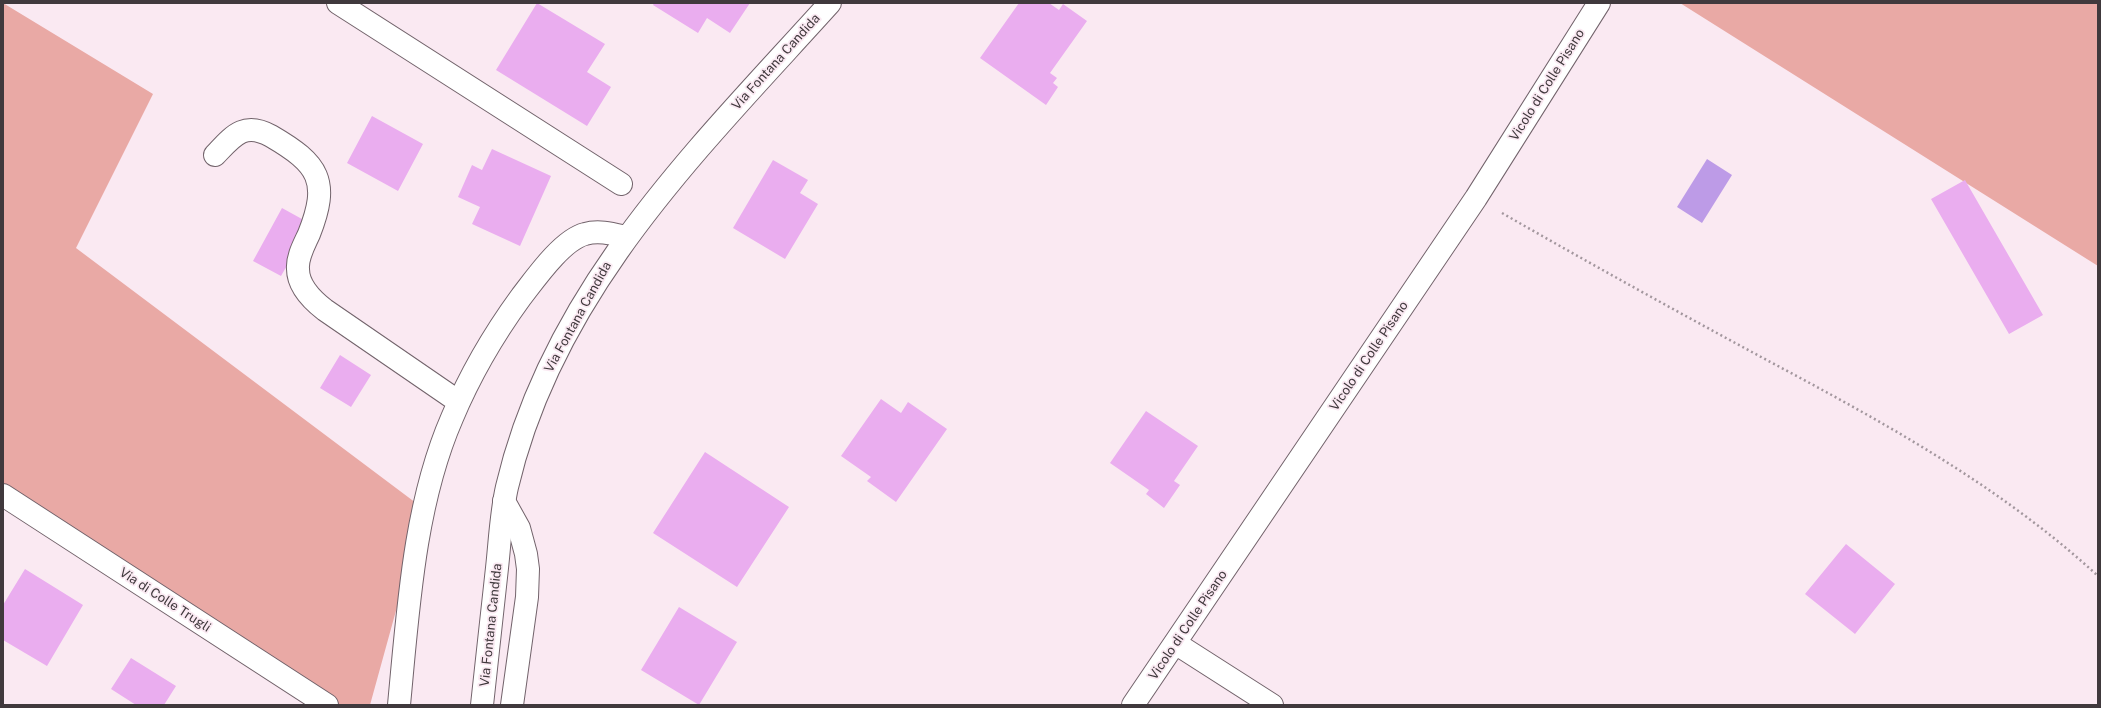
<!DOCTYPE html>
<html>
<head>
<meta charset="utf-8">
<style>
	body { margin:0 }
	#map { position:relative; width:2101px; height:708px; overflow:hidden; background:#fae9f2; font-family:"Public Sans",sans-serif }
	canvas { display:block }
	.frame { position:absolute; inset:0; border:4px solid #40393d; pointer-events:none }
</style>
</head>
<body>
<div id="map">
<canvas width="2101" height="708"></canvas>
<div class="frame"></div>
</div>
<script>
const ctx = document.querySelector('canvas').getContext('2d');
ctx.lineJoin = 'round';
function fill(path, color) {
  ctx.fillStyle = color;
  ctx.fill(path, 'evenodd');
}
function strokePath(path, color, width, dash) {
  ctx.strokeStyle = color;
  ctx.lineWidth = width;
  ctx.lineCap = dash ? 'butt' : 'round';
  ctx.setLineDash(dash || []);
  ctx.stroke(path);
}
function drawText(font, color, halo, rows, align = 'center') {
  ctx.font = font + ' "Public Sans",sans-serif';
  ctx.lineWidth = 3.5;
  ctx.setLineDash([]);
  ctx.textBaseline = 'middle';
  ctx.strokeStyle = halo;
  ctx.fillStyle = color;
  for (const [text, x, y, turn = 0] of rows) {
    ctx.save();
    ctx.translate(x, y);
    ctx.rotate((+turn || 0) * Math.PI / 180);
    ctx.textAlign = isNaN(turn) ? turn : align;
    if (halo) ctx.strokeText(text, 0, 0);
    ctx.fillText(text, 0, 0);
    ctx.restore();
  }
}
fill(new Path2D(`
	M3 3 153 94 76 248 424 509 370 705H327L3 495Z
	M1680 3H2098V266Z`), '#e9a9a5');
fill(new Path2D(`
	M1707 159 1732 175 1702 223 1677 207Z`), '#bd9be7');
fill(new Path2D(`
	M537 3 605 44 587 72 611 87 587 126 496 70Z
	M654 3H750L730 33 707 18 698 33 653 5Z
	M1019 3H1049L1059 10 1063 4 1087 21 1050 73 1057 78 1053 83 1058 87 1046 105 980 58Z
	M372 116 423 144 398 191 347 163Z
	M492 149 551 176 520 246 472 224 480 207 458 197 472 165 482 170Z
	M773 160 808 180 800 193 818 204 785 259 733 228Z
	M1965 180 2043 315 2009 334 1931 199Z
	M282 208 311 224 281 276 253 261Z
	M340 355 371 375 351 407 320 388Z
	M881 399 901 413 908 402 947 429 896 502 867 481 871 477 841 456Z
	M1146 411 1198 446 1174 481 1180 485 1164 508 1146 494 1149 490 1110 463Z
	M705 452 789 507 737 587 653 533Z
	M1846 544 1895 584 1855 634 1805 594Z
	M25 569 83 605 47 666 3 640V605Z
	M679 607 737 642 699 705 641 670Z
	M131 658 176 686 164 705H136L111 689Z`), '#eaadef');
const minor = new Path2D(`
	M338 3 621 184
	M215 155C233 136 244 121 271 136 319 164 330 181 309 234 304 245 297 257 298 269 298 286 312 300 325 310L459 402
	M3 495 327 705
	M504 501 519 528 526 554 528 569 527 597 512 705
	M1175 643 1272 705
	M399 705C408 611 414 505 452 418 470 375 494 334 521 297 535 279 562 240 585 234 599 230 613 234 626 237
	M1133 705 1476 198 1599 3`);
const major = new Path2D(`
	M482 705C487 659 492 613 497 568 500 541 501 513 507 487 553 289 699 148 830 3`);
strokePath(minor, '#72636b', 24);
strokePath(major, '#72636b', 24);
strokePath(new Path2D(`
	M1502 213C1589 263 1676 311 1763 358 1881 421 1999 485 2098 576`), '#a3979e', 2.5, [2, 3]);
strokePath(minor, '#fff', 22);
strokePath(major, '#fff', 22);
drawText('13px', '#40393d', '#fae9f2', [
	["Via Fontana Candida",776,62,-48],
	["Vicolo di Colle Pisano",1547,85,-58],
	["Via Fontana Candida",578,317,-61],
	["Vicolo di Colle Pisano",1369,356,-56],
	["Via di Colle Trugli",165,600,33],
	["Via Fontana Candida",491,625,-84],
	["Vicolo di Colle Pisano",1188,625,-56]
]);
</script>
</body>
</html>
